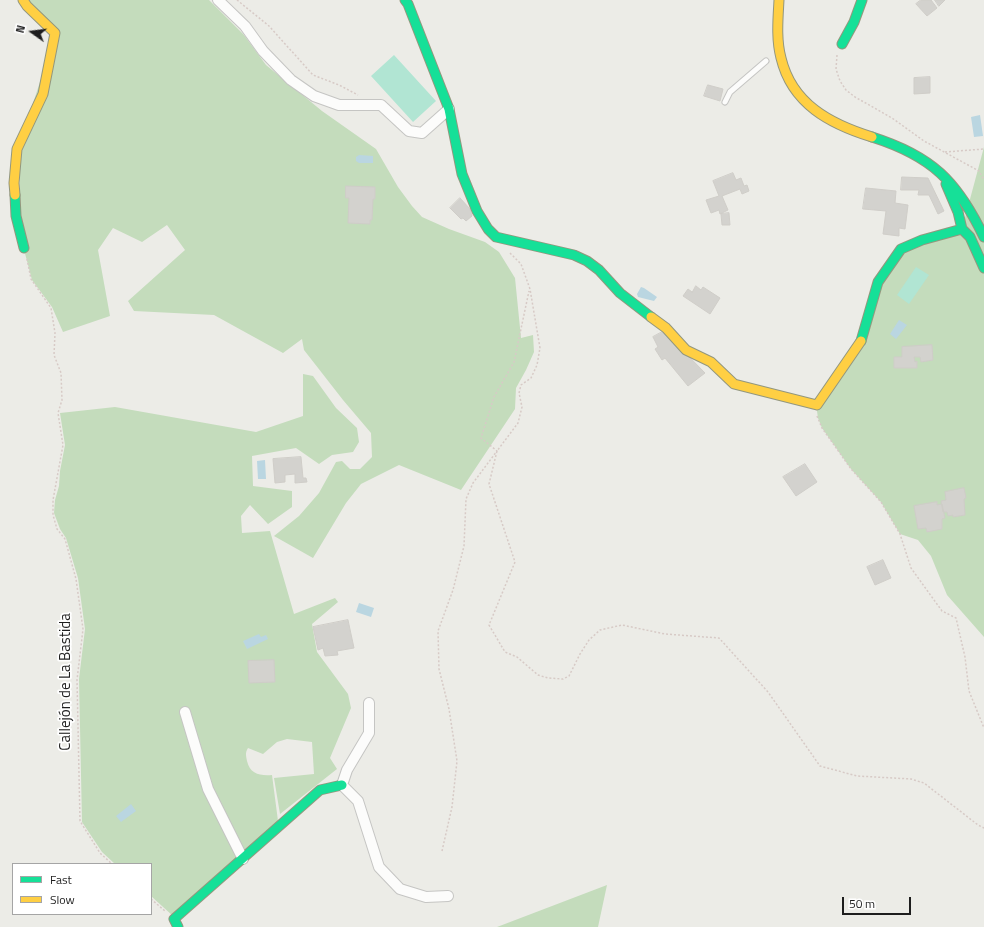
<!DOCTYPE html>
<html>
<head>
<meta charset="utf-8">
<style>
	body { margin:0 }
	#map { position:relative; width:984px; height:927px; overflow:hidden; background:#ecece7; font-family:"Titillium Web",sans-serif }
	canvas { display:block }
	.legend { position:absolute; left:12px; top:863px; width:140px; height:52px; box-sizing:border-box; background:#fff; border:1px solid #a5a5a5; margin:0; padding:5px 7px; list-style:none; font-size:12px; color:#1e1e1e }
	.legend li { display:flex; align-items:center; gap:8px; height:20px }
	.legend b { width:20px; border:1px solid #a5a5a5 }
	.north { position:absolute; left:12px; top:12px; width:40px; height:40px; -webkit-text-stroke:3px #fff; paint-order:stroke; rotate:284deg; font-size:11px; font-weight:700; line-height:16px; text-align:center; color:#1e1e1e }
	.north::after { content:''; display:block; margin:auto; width:14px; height:18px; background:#1e1e1e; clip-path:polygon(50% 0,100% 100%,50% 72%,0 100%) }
	.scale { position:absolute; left:842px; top:897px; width:69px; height:18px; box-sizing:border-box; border:2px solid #1e1e1e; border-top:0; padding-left:5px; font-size:12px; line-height:14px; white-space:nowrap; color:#1e1e1e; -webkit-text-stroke:3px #fff; paint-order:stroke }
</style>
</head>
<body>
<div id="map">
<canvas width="984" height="927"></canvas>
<ul class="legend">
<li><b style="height:5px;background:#16e098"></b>Fast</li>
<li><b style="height:5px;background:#ffcf43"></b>Slow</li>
</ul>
<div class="north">N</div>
<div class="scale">50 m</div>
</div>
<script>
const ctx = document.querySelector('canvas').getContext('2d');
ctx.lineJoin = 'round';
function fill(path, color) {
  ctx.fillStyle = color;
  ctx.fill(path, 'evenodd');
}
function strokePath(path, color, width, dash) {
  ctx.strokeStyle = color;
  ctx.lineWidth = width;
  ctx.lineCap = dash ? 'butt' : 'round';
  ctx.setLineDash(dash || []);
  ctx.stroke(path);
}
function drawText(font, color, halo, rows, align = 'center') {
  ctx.font = font + ' "Titillium Web",sans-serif';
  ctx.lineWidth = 3.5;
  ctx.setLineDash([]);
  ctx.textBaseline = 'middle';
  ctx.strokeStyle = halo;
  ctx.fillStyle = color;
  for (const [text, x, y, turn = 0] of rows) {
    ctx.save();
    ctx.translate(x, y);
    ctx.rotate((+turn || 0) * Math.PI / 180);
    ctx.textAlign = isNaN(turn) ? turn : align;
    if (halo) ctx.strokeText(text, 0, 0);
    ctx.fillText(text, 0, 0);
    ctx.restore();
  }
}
fill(new Path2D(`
	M23 0H209L244 35 266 65 322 111 376 149 398 187 412 206 422 217 449 229 485 242 499 252 515 278 521 338 533 335 534 352 526 370 516 388 515 409 461 490 399 465 361 484 346 503 313 558 274 536 299 516 319 493 336 462 342 461 350 469H360L372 457 371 433 343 400 304 350 302 339 283 353 214 315 134 311 128 301 185 250 167 225 142 242 113 228 98 250 110 316 63 332 52 307 32 280 22 242 18 149 56 33Z
	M984 147V637L947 595 931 556 918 540 900 534 881 502 851 469 822 428 818 418 817 411 861 341 878 282 901 249 962 229Z
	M303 374 313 376 336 408 357 428 359 442 353 452 332 455 319 464 296 448 252 456 253 486 292 491V507L268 524 250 505 241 516 242 533 270 531 294 614 335 598 338 602 312 624 317 652 348 694 351 708 330 758 337 769 280 814 274 778 314 774 312 742 287 739 277 742 263 754 248 748C245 753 246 755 247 761 250 774 260 776 272 775L278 821 173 916 151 896V864H115L102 852 82 822 79 679 85 629 78 578 66 538 60 529 54 513 55 500 59 486 60 471 65 445 60 413 115 407 256 432 303 416Z
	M607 885 598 927H497Z`), '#c4dcbc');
fill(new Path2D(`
	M394 55 436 101 413 122 371 76Z
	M916 267 929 275 909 304 897 295Z`), '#b1e5d3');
fill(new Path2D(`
	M980 115 983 136 974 137 971 117Z
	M359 155 373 156V163H359L356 161V157Z
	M641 287 644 288 657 297 654 301 638 297 637 294Z
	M899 320 907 325 896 339 890 334Z
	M265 460 266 479H258L257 461Z
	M359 603 374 608 371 617 356 612Z
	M259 634 261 637 266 635 268 639 247 649 243 641Z
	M131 804 136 811 121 822 116 816Z`), '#bad6e1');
const building = new Path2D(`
	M921 0H931L937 8 927 16 916 4Z
	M935 0H945L939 6Z
	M930 77V93L914 94V78Z
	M708 85 723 89 720 101 704 96Z
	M733 173 736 180 741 178 744 186 747 185 749 191 742 194 740 189 722 196 728 210 720 214 719 210 711 213 706 200 719 196 713 181Z
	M902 177 928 178 944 211 938 214 929 195H918L919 190H901Z
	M346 186 375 187V199H373L372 220H370V224L348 223 349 198H346Z
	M866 188 896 191 895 203 908 205 905 229 899 228V236L883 234 886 211 863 209Z
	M460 198 470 209 472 216 466 221 463 218 461 219 450 208Z
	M729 213 730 225H722L721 214Z
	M696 286 701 290 703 287 720 298 710 314 683 296 688 289 692 292Z
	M664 331 705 373 688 386 665 358 662 360 655 349 658 347 653 337Z
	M932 345 933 360 921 362 920 357H914L915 362 917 361V368H894V357H902V347Z
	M301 457 303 478H306L307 482 295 483V474L285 475V482L275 483 273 459Z
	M805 464 817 482 796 496 783 477Z
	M964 488 966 498 964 499 965 515 953 517V515L948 516 947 512H943L941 501 946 500 945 492Z
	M937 502V505L942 504 945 518 942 519V529L927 532 926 528 918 529 914 506Z
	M883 560 891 578 875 585 867 567Z
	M348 620 354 648 337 651 338 655 325 656 323 648 318 650 313 627Z
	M274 660 275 682 249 683 248 661Z`);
fill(building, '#d3d2ce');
strokePath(building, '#cfcdc8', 1);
const lane = new Path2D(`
	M725 102 730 92 766 61`);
const street = new Path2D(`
	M218 0 245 26 263 51 291 80 314 96 339 105H381L409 131 422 133 449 109
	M369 703V733L347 770 342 785 358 801 379 867 400 889 426 897 448 896
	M185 712 208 789 243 859`);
const fast = new Path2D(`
	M405 0 408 4 449 109 462 174 477 211 488 229 496 237 574 255 587 261 599 270 620 293 651 317
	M842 44 854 22 862 0
	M872 137C932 156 957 181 984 237
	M946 184 958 212 962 229 970 237 984 268
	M15 195 16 216 24 248
	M861 341 878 282 901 249 922 240 962 229
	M178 927 174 919 320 790 342 785`);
const slow = new Path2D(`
	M779 0C778 19 776 39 781 58 792 104 830 124 872 137
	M15 195 14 183 17 149 43 94 55 33 27 6 23 0
	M651 317 666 328 686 350 711 362 734 384 817 405 861 341`);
strokePath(lane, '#c5c5c3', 7);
strokePath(street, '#c5c5c3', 12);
strokePath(fast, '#93977e', 11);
strokePath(slow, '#93977e', 11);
strokePath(new Path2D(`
	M237 0 269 26 313 75 339 85 358 95
	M837 55 836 69 840 81 846 90 855 97 892 118 924 141 979 171 984 180
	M945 152 984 149
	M510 253 521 264 530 289 540 348 537 365 531 378 521 385 519 393 522 407 518 423 497 451 489 484 515 562 489 625 505 652 517 657 538 675 548 678 563 679 569 676 580 654 589 640 600 630 622 625 665 634 719 638 768 692 820 766 857 776 911 779 924 783 978 825 984 828
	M27 259 31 279 51 308 55 333 54 355 61 373 62 400 58 413 63 445 53 500V515L57 529 65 539 76 579 83 629 77 680 80 821 100 853 112 864
	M817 416 822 428 851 469 881 502 900 534 911 568 942 611 956 618 965 657 969 691 984 728
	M442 851 452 807 457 761 449 709 439 669 438 631 453 590 464 546 466 499 473 483 497 451 481 438 494 397 514 362 529 291
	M151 899 165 911`), '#d7cac6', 1.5, [2, 2]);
strokePath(lane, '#fcfcfb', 5);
strokePath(street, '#fcfcfb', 10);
strokePath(fast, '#16e098', 9);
strokePath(slow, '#ffcf43', 9);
drawText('15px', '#1e1e1e', '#fff', [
	["Callejón de La Bastida",66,682,-90]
]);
</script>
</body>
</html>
